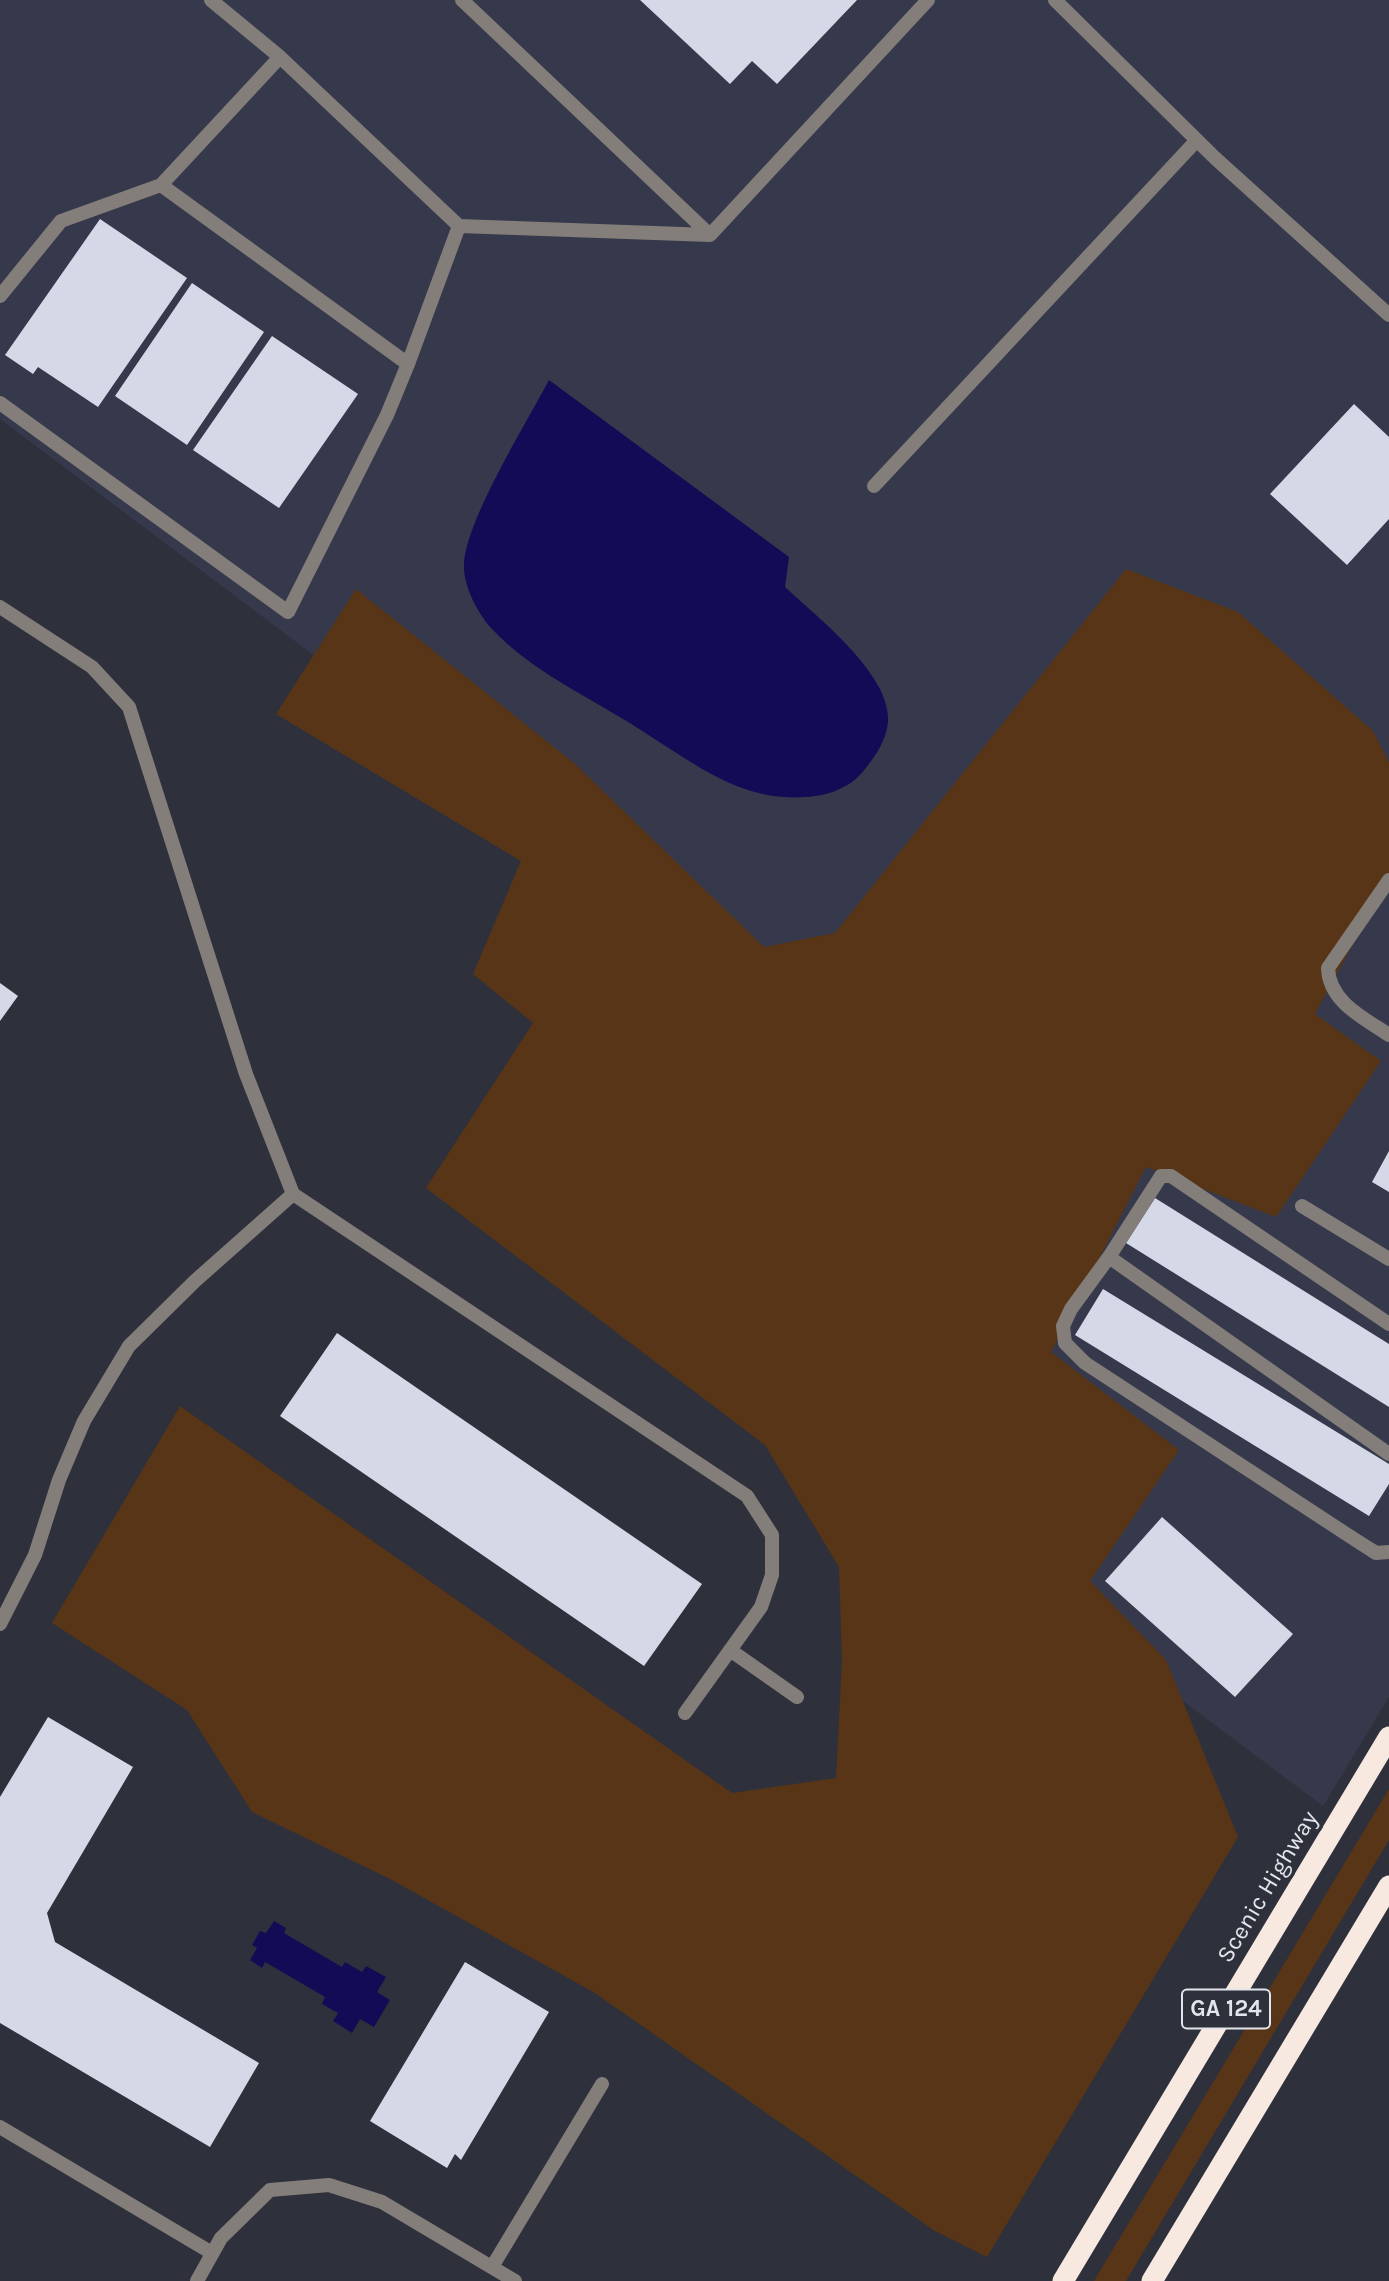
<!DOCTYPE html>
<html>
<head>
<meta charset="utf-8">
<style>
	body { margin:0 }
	canvas { display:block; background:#2e303b }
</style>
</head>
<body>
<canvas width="1389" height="2281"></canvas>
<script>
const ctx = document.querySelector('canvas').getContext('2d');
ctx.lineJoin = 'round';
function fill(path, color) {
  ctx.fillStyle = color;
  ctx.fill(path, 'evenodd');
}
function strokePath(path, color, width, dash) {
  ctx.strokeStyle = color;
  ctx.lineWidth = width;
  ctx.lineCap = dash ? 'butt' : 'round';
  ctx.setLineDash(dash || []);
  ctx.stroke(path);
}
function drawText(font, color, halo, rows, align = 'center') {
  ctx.font = font + ' Karla,sans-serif';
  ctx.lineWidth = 7;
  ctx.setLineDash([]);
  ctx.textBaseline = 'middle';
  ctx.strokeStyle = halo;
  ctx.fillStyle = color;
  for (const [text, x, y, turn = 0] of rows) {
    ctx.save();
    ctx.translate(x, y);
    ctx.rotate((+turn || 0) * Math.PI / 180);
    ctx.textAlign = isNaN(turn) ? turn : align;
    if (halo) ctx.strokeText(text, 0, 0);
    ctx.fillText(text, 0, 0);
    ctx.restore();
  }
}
fill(new Path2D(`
	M0 0H1389V766L789 1013 0 419Z
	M1389 833V1697L1323 1806 936 1516 1072 1248Z`), '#36394b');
fill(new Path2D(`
	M1126 569 1238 612 1373 731 1389 762V878L1315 1014 1381 1061 1276 1217 1146 1167 1051 1352 1179 1450 1090 1581 1166 1660 1238 1837 987 2257 935 2231 595 1993 390 1879 252 1812 187 1710 52 1623 180 1406 732 1793 836 1778 842 1661 839 1567 765 1445 426 1188 533 1023 473 974 521 861 276 714 356 589 574 763 764 947 835 933Z
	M1389 1789V1840L1126 2281H1094Z`), '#573516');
fill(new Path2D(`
	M549 380 789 557 785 587C816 616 892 675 888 722 886 741 876 755 865 769 844 797 806 800 773 796 724 789 678 753 636 727 588 696 532 672 492 629 479 615 464 588 464 567 463 525 527 422 549 380Z
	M274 1921 286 1928 284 1933 342 1967 345 1962 362 1972 366 1966 386 1977 377 1992 390 2000 374 2027 360 2019 352 2033 333 2021 338 2013 322 2004 325 1997 265 1962 262 1968 250 1960 257 1948 252 1945 260 1931 266 1933Z`), '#130b56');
fill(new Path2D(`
	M640 0H857L777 84 752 61 730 84Z
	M100 219 187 278 98 407 38 367 33 374 5 355Z
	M192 283 264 332 187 445 115 396Z
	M272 336 358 394 279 508 193 450Z
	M1354 404 1389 437V519L1347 565 1270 494Z
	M0 983 18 996 0 1021Z
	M1389 1151V1192L1372 1182Z
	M1155 1198 1389 1344V1407L1126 1243Z
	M1103 1289 1389 1464V1484L1369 1516 1075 1335Z
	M337 1333 702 1584 644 1666 280 1416Z
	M1162 1517 1293 1634 1235 1697 1105 1581Z
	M48 1717 133 1767 47 1913 55 1942 259 2063 210 2147 0 2023V1797Z
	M465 1962 549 2012 461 2160 455 2154 447 2168 370 2121Z`), '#d5d9e7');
strokePath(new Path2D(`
	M211 0 280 57 459 226 710 235
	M462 0 710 235 928 0
	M1055 0 1215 158 1389 315
	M280 57 161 185 408 364 459 226
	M0 296 61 221 161 185
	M0 403 288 612 387 415 408 364
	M874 486 1197 140
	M0 607 92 667 129 707 246 1074 293 1194
	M1389 880 1328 968C1329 1002 1364 1018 1389 1035
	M1109 1257 1389 1454
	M1389 1324 1171 1176H1161L1109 1257 1071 1309 1063 1326 1065 1343 1085 1363 1354 1539 1376 1553 1389 1552
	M0 1624 35 1555 59 1480 84 1421 129 1346 195 1281 293 1194 747 1496 772 1535V1575L761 1607 685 1713
	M730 1650 797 1697
	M0 2127 212 2253
	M492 2267 602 2084
	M197 2281 221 2238 270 2190 329 2185 382 2202 515 2281`), '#837e7a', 14);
strokePath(new Path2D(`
	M1302 1206 1389 1259`), '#837e7a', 14);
strokePath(new Path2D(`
	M1063 2281 1389 1737
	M1152 2281 1389 1886`), '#f7e9df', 21);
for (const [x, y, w] of [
	[1226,2009,88]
]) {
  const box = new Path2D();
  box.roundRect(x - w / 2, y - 19.5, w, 39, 5);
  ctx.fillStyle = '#2e303b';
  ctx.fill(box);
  strokePath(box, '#e3e5ec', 2);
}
drawText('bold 23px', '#e3e5ec', null, [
	["GA 124",1226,2009]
]);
drawText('24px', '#e3e5ec', '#2e303b', [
	["Scenic Highway",1268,1887,-59]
]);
</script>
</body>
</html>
